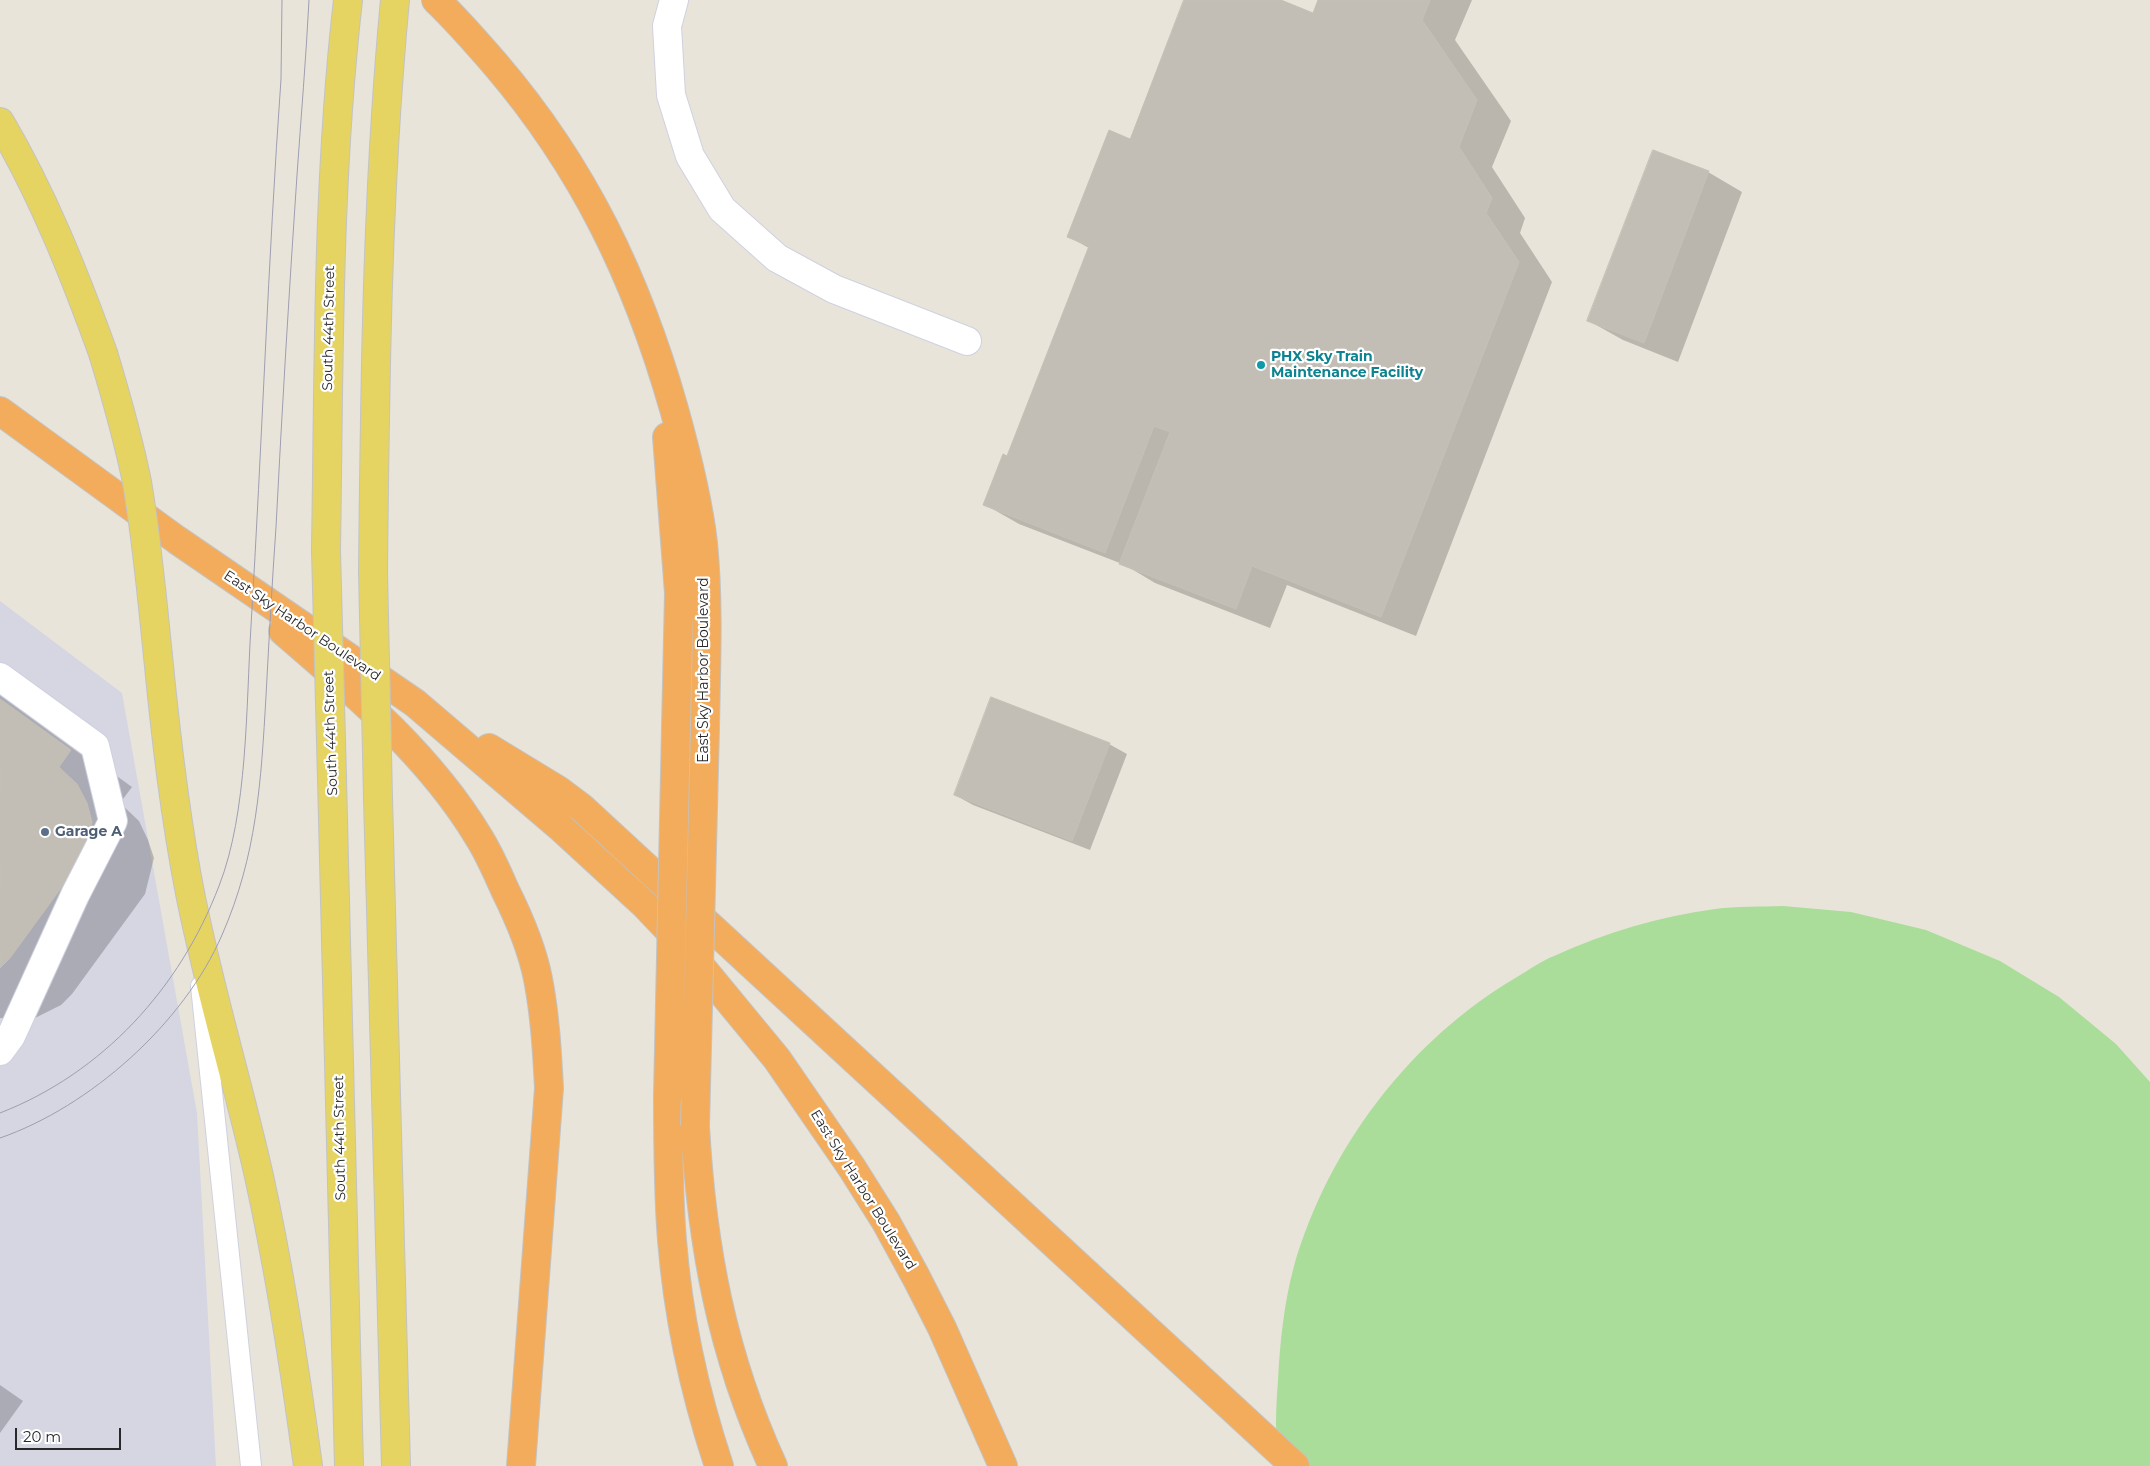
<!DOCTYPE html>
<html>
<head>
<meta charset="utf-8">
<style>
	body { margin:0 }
	#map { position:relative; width:2150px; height:1466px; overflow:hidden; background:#e9e4da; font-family:Montserrat,sans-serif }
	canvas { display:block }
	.scale { position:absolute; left:15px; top:1428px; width:106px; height:22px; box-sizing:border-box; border:2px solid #282828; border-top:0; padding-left:6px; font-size:15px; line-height:18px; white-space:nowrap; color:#282828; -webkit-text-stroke:4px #fff; paint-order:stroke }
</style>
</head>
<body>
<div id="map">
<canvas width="2150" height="1466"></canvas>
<div class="scale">20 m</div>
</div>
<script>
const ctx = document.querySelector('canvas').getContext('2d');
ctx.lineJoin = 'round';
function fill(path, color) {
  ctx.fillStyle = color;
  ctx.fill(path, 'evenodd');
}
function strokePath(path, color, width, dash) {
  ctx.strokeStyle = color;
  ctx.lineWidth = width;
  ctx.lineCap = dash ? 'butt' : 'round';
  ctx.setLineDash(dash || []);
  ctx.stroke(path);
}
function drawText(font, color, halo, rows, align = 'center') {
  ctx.font = font + ' Montserrat,sans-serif';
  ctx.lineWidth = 4.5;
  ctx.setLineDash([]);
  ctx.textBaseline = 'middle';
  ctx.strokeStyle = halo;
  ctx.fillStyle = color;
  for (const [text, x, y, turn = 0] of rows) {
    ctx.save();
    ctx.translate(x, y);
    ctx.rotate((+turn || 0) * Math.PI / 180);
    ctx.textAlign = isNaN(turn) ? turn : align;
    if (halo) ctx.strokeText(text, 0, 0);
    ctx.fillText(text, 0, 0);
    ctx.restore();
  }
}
fill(new Path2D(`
	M0 601 122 693 197 1113 216 1466H0Z`), '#d5d6e2');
fill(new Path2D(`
	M1783 906 1851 912 1926 930 2000 961 2059 997 2116 1044 2150 1082V1466H1280C1274 1438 1276 1409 1278 1380 1280 1342 1284 1303 1294 1266 1329 1146 1410 1040 1517 977 1529 970 1541 961 1554 956 1606 932 1659 917 1715 909 1737 906 1761 907 1783 906Z`), '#ad9');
fill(new Path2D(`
	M1185 0H1278L1314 14 1319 0H1472L1455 40 1511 121 1492 167 1525 218 1520 233 1552 282 1416 636 1287 585 1270 628 1155 583 1125 565 1019 524 984 504 1008 458 1089 248 1069 237 1131 140Z
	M1708 172 1742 192 1678 362 1623 340 1589 321Z
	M0 692 132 787 120 803 139 821 148 840 154 858 145 894 72 994 61 1005 31 1020 0 1018Z
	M1109 744 1127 754 1090 850 973 805 955 795Z
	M0 1385 23 1401 0 1433Z`), '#0003');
const building = new Path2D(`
	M1184 0H1281L1313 13 1318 0H1430L1422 20 1477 100 1459 147 1492 198 1486 213 1519 262 1381 617 1252 566 1236 609 1119 564 1170 432 1154 426 1105 553 983 505 1003 454 1007 456 1089 246 1067 237 1109 130 1130 139Z
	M1653 150 1709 171 1644 343 1587 321Z
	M991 697 1110 743 1072 841 954 795Z
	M0 699 71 750 59 767 77 784 87 803 92 822 83 858 10 958 0 968Z`);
fill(building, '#c2beb6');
strokePath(building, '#c4c0b4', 1);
const lane = new Path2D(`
	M201 986 251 1466`);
const street = new Path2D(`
	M674 0 667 26 671 95 690 156 722 209 777 258 834 289 967 341
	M0 677 95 746 113 821 75 895 11 1036 0 1051`);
const primary = new Path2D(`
	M0 122C43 195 74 273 103 353
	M326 550C329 367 327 183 348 0
	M373 571C375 381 377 190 395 0
	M158 656C166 738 175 818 191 898 210 992 238 1083 259 1176 280 1272 295 1369 308 1466
	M332 779 349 1466
	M378 798 396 1466`);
const highway = new Path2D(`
	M436 0C457 20 477 43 496 65 584 168 637 279 674 409 686 452 698 498 703 543 709 604 706 666 705 728
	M0 411 177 540 415 703 559 826 645 905 683 945 777 1059 852 1168 886 1222 916 1277 942 1328 1003 1466
	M667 437 679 593 676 727
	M283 631C354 692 429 755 478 836 489 853 497 872 505 890 519 918 532 948 538 979 545 1015 547 1051 549 1088L521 1466
	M489 748 558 790 582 808 1295 1466
	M668 1095C668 1143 668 1192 672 1240 678 1316 695 1394 719 1466
	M695 1126C702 1248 722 1355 773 1466`);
strokePath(lane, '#cfd1e0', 22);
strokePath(street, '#cfd1e0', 30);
strokePath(primary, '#c3c3c3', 30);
strokePath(highway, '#c3c3c3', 30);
strokePath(lane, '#fff', 20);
strokePath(street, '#fff', 28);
strokePath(primary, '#e6d462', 28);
strokePath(highway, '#f3ac5b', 28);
strokePath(new Path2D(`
	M0 1113C103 1073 180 988 219 886 248 812 246 706 251 626 262 444 268 262 281 79L282 0
	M0 1138C90 1107 184 1023 222 935 257 855 261 782 266 696 269 640 272 583 276 527 282 410 289 292 297 175 301 117 306 59 309 0`), '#9d9eb1', 1);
const primaryBridge = new Path2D(`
	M103 353C116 396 128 438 137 482 147 540 152 598 158 656
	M326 550 332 779
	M373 571 378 798`);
const highwayBridge = new Path2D(`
	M668 1095 676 727
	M695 1126 705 728`);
strokePath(primaryBridge, '#c3c3c3', 30, []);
strokePath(highwayBridge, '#c3c3c3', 30, []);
strokePath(primaryBridge, '#e6d462', 28);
strokePath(highwayBridge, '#f3ac5b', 28);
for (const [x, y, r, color] of [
	[1261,365,5,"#0f9aa8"],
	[45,832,5,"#5c6f8a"]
]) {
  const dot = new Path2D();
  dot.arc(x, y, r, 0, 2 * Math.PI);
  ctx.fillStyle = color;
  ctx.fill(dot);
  strokePath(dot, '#fff', 2);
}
drawText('14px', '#282828', '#fff', [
	["South 44th Street",329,328,-89],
	["East Sky Harbor Boulevard",302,626,34],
	["East Sky Harbor Boulevard",704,670,-90],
	["South 44th Street",331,733,-92],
	["South 44th Street",340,1138,-91],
	["East Sky Harbor Boulevard",863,1190,58]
]);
drawText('bold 14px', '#0d838f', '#fff', [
	["PHX Sky Train",1271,357],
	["Maintenance Facility",1271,373]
], 'left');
drawText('bold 14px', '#4e5e75', '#fff', [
	["Garage A",55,832]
], 'left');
</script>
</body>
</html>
